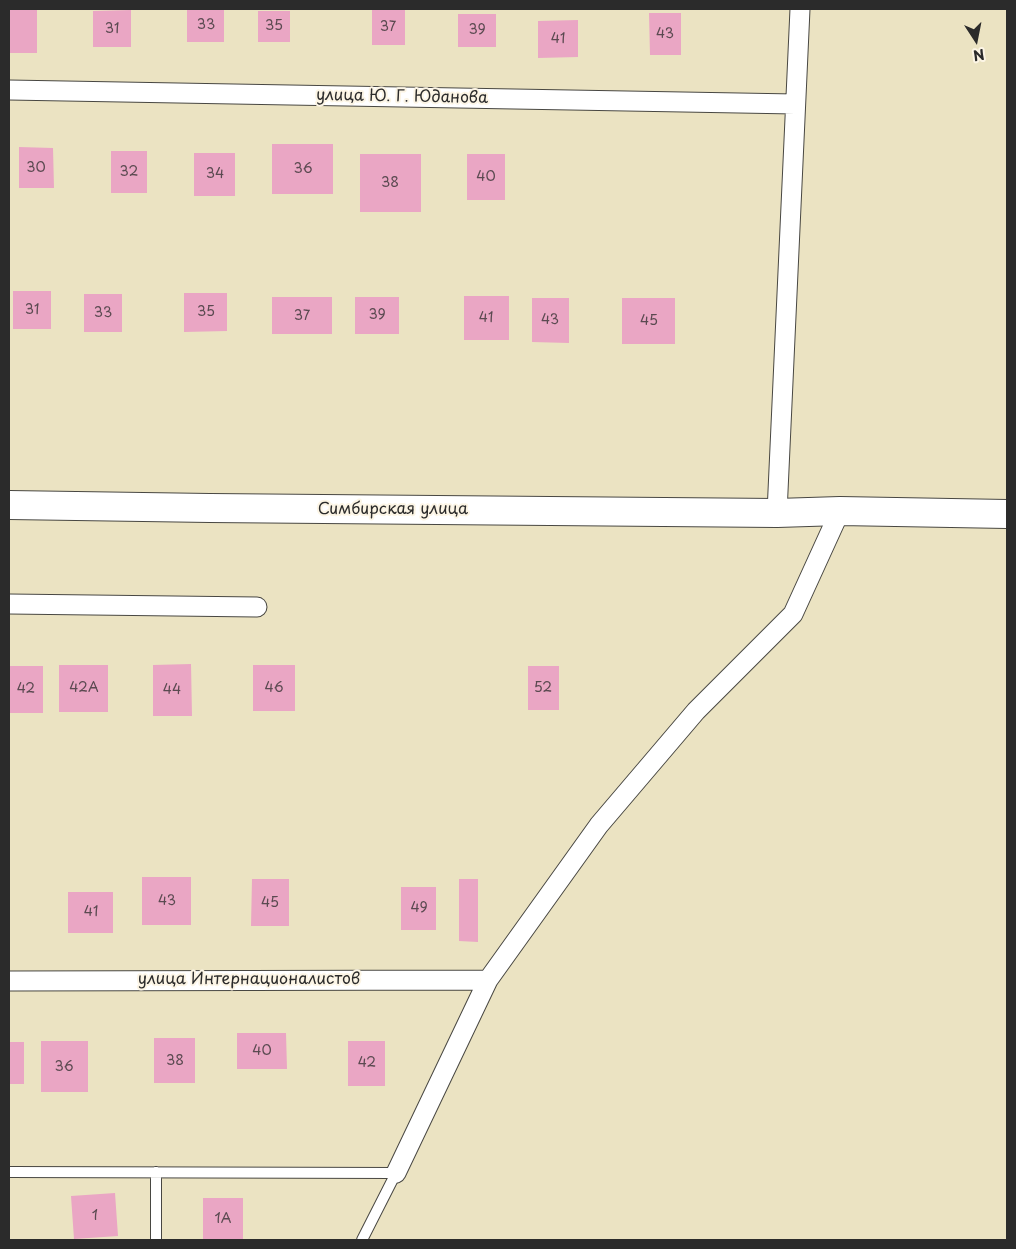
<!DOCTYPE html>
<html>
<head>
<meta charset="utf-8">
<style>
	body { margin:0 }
	#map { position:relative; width:1016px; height:1249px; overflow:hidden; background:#ebe3c2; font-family:"Playpen Sans",sans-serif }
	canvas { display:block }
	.frame { position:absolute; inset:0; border:10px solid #2b2b2b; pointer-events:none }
	.north { position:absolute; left:951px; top:15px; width:50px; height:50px; -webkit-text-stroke:4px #fcf5e5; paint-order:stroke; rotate:169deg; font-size:14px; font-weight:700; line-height:20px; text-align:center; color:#2b2b2b }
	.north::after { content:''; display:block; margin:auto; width:18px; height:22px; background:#2b2b2b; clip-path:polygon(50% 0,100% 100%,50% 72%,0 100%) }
</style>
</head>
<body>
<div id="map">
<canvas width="1016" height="1249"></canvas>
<div class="frame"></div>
<div class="north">N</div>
</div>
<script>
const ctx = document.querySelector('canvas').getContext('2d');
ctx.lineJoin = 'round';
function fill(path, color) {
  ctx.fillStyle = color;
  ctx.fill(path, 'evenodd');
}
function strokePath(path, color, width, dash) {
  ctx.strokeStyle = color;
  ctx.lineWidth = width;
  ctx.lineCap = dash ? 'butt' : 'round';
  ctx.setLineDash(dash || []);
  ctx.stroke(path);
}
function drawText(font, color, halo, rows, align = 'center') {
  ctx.font = font + ' "Playpen Sans",sans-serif';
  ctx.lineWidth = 4;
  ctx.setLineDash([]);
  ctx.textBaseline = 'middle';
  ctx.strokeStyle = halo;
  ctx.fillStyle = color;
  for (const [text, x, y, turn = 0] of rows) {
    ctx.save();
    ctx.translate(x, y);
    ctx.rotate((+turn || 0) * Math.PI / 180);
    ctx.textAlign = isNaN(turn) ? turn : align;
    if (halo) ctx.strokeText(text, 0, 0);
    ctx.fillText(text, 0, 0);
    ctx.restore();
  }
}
fill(new Path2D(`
	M9 9H37V53H9Z
	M187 9H224V42H187Z
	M372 9H405V45H372Z
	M131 10V47H93V11Z
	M258 11H290V42H258Z
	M649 13H681V55H650Z
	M458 14H496V47H458Z
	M578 20V57L538 58V21Z
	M272 144H333V194H272Z
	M19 147 53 148 54 188H19Z
	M111 151H147V193H111Z
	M194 153H235V196H194Z
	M360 154H421V212H360Z
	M467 154H505V200H467Z
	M13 291H51V329H13Z
	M184 293H227V331L184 332Z
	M84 294H122V332H84Z
	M464 296H509V340H464Z
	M272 297H332V334H272Z
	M355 297H399V334H355Z
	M532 298H569V343L532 342Z
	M622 298H675V344H622Z
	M191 664 192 716H153V665Z
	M59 665H108V712H59Z
	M253 665H295V711H253Z
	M9 666H43V713H9Z
	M528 666H559V710H528Z
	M142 877H191V925H142Z
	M252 879H289V926H251Z
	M459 879H478V942L459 941Z
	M401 887H436V930H401Z
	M68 892H113V933H68Z
	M237 1033H286L287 1069H237Z
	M154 1038H195V1083H154Z
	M41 1041H88V1092H41Z
	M348 1041H385V1086H348Z
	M9 1042H24V1084H9Z
	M115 1193 118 1236 74 1239 71 1196Z
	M203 1198H243V1240H203Z`), '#eaa6c4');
const service = new Path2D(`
	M9 1172 396 1173 362 1240
	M156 1240V1172`);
const minor = new Path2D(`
	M9 90 795 104
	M777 513 800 9
	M9 604 257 607
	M9 981 488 980
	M396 1173 488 980 599 825 696 711 793 614 840 511`);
const secondary = new Path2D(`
	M9 505 210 508 777 513 840 511 1007 514`);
strokePath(service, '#484742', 12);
strokePath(minor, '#484742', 21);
strokePath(secondary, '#484742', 30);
strokePath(service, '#fff', 10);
strokePath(minor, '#fff', 19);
strokePath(secondary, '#fff', 28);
drawText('14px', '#5b4a51', null, [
	["33",206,25],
	["35",274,26],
	["37",388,27],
	["31",112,29],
	["39",477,30],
	["43",665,34],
	["41",558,39],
	["30",36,168],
	["36",303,169],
	["32",129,172],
	["34",215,174],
	["40",486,177],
	["38",390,183],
	["31",32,310],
	["35",206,312],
	["33",103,313],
	["39",377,315],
	["37",302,316],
	["41",486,318],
	["43",550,320],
	["45",649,321],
	["42А",84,688],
	["46",274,688],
	["52",543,688],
	["42",26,689],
	["44",172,690],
	["43",167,901],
	["45",270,903],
	["49",419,908],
	["41",91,912],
	["40",262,1051],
	["38",175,1061],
	["42",367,1063],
	["36",64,1067],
	["1",95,1216],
	["1А",223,1219]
]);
drawText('16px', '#2b2b2b', '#fcf5e5', [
	["улица Ю. Г. Юданова",402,97,1],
	["Симбирская улица",393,510],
	["улица Интернационалистов",249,980]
]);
</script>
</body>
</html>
